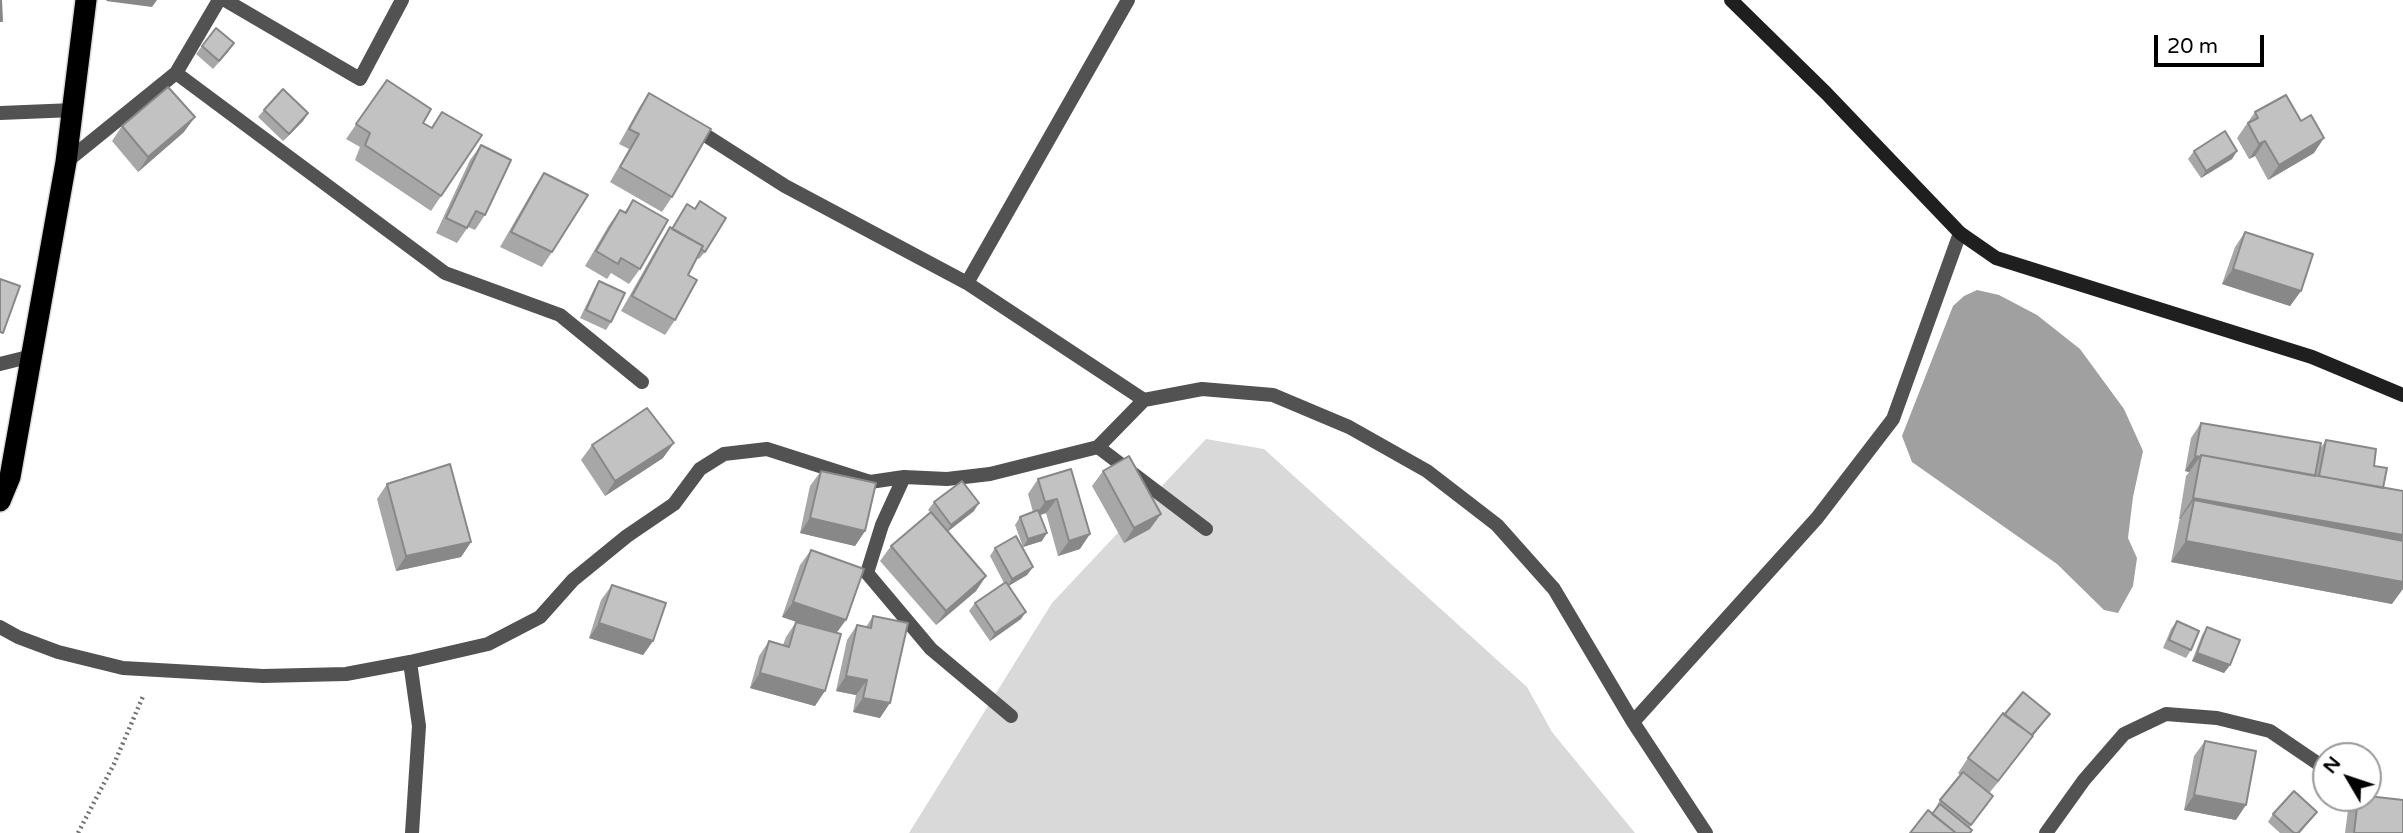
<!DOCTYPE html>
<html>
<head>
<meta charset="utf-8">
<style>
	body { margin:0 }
	#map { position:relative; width:2403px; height:833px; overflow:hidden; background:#fff; font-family:"Varela Round",sans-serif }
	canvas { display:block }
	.north { position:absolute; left:2312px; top:742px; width:70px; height:70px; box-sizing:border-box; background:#fff; border:2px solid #999; border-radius:50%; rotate:309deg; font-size:19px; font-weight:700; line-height:28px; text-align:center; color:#000 }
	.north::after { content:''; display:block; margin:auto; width:24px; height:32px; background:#000; clip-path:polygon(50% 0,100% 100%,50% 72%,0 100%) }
	.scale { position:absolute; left:2154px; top:35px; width:110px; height:32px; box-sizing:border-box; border:4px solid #000; border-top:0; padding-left:9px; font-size:21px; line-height:24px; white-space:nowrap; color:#000; -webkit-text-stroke:5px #fff; paint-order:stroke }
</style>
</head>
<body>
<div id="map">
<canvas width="2403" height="833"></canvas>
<div class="north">N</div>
<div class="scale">20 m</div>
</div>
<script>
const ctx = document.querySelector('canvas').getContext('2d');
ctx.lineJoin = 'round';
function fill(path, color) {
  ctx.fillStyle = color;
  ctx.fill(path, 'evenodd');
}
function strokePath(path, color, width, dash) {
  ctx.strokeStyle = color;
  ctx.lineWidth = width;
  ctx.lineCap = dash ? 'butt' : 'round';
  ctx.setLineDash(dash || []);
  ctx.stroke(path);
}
fill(new Path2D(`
	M1206 439 1264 449 1527 687 1552 732 1635 833H909L1052 603Z`), '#d9d9d9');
fill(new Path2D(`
	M1977 290 1999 295 2037 315 2080 349 2124 409 2143 451 2133 497 2128 538 2137 558 2133 586 2118 613 2104 610 2057 564 1912 462 1902 436 1953 306 1964 296Z`), '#a0a0a0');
const highway = new Path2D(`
	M0 501 10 477 66 162 86 0`);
strokePath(highway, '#dbdbdb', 24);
strokePath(new Path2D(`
	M78 833 114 764 144 694`), '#747474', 4.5, [2, 3.5]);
strokePath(new Path2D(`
	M1098 447 1206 529`), '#525252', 14);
strokePath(new Path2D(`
	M225 0 360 79 402 0
	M176 73 445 273 560 315 642 382
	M0 113 74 110
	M691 126 785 186 967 283 1144 400
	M66 162 176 73 219 0
	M967 283 1128 0
	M0 364 32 356
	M904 477 882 525 867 573 931 649 1011 716
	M0 627 18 637 58 652 123 668 263 676 346 674 410 662 488 644 540 617 573 580 627 536 674 504 700 469 724 454 767 449 870 482 904 477 947 479 990 474 1098 447 1144 400 1202 389 1273 395 1349 427 1427 471 1497 525 1554 589 1633 722 1706 833
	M410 662 419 726 412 833
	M1633 722 1817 518 1893 419 1960 233
	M2046 833 2084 780 2124 734 2166 714 2217 718 2270 731 2326 769`), '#525252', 14);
strokePath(new Path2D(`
	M1731 0 1826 93 1960 233 1996 258 2312 357 2403 395`), '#1f1f1f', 14);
strokePath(highway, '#000', 21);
fill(new Path2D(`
	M202 46 229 51 213 69 196 54Z
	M387 80 423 123 431 128 442 112 482 135 431 211 355 160 360 147 346 139Z
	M649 93 672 197 662 212 610 182 629 149 619 144 639 108Z
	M264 110 308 113 303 121 283 141 258 117Z
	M2255 112 2314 153 2268 180 2255 156 2249 159 2237 138Z
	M122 126 184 132 138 172 112 141Z
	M481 145 485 215 475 230 468 227 457 243 436 233 470 160Z
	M2194 151H2237L2232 159 2201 178 2188 159Z
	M544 173 552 252 542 267 500 247 534 188Z
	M633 200 640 269 629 284 611 273 607 279 585 266 609 225 620 210 624 213Z
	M687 204 705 252 699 259 697 258 688 275 675 320 665 335 621 311 660 242 670 227 672 228Z
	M2245 232 2301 291 2290 306 2222 284 2235 247Z
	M599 281 611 322 606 330 580 318 594 289Z
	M2201 423 2320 449 2326 440 2374 466 2383 488 2392 604 2171 562 2179 521 2180 519H2179L2186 476 2189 472 2185 471 2191 438Z
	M592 445 663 458 605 496 581 460Z
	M1071 469 1080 549 1058 556 1046 513 1040 515 1042 541 1023 547 1015 525 1020 517 1033 512 1028 494 1038 479Z
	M821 471 865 531 855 546 800 533 810 486Z
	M1103 471 1150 529 1124 543 1092 486Z
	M387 484 471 542 461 557 396 571 377 499Z
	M934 502 974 511 948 531 986 576 976 591 936 625 880 561 891 546 930 512 928 510Z
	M995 548 1033 567 1027 575 1009 585 1021 619 990 641 969 611 975 603 1004 583 990 556Z
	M811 550 837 633 815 706 750 688 759 656 769 641 783 645 786 637 796 622 803 624 782 617 800 565Z
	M612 585 653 641 643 655 589 638 601 600Z
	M873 616 880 718 853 712 856 695 836 691 847 640 857 625 866 627Z
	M2177 621 2191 650 2186 658 2163 648 2171 629Z
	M2207 627 2230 665 2224 673 2192 661 2202 635Z
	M2050 714 1989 793 1988 804 1969 828 1932 814 1940 800 1960 775 1958 773 1968 758 2004 715Z
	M2205 741 2236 820 2184 810 2194 756Z
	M2356 798H2368L2403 833H2345L2348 810Z
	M2317 812 2300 833H2280L2268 822 2273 814Z`), '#a7a7a7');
fill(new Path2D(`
	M107 0H157L152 7 106 1Z
	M308 113 303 121 283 141 289 134Z
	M195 117 184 132 138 172 148 157Z
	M2324 138 2314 153 2268 180 2279 165Z
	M2265 141 2255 156 2249 159 2259 144Z
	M2237 151 2232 159 2201 178 2206 171Z
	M2233 269 2301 291 2290 306 2222 284Z
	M674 443 663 458 605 496 615 481Z
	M2195 456 2200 457 2189 472 2185 471Z
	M2193 498 2403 535V557L2194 500 2180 519H2179Z
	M1057 499 1046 513 1034 517 1045 502Z
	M979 503 974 511 946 533 951 525Z
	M1161 514 1150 529 1124 543 1134 528Z
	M810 518 865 531 855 546 800 533Z
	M1047 533 1042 541 1023 547 1028 539Z
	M1090 534 1080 549 1058 556 1069 541Z
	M2186 541 2403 582V589L2392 604 2171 562Z
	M471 542 461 557 396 571 406 556Z
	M1033 567 1027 575 1007 587 1012 579Z
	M986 576 976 591 936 625 946 611Z
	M793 602 846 620 835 635 782 617Z
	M1026 612 1021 619 990 641 995 633Z
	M599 623 653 641 643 655 589 638Z
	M2197 653 2230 665 2224 673 2192 661Z
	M760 673 825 691 815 706 750 688Z
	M846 676 867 680 856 695 836 691Z
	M863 698 890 703 880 718 853 712Z
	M2033 736 2022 751 1988 795 1998 781Z
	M2194 795 2246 805 2236 820 2184 810Z`), '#888');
const building = new Path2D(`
	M0 0H1L2 21H0Z
	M216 28 234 43 219 61 202 46Z
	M387 80 431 109 423 123 432 128 442 112 482 135 441 196 365 145 370 133 356 124Z
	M168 87 195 117 148 157 122 126Z
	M283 89 308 113 289 134 264 110Z
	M649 93 711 129 672 197 620 167 639 134 629 129Z
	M2286 95 2301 121 2311 115 2324 138 2279 165 2265 141 2259 144 2248 123 2258 118 2255 112Z
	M2225 131 2237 151 2206 171 2194 151Z
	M481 145 511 160 485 215 476 211 467 228 446 218Z
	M544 173 588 195 552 252 511 232Z
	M633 200 668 220 640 269 621 258 618 264 596 251 620 210 626 213Z
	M700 201 726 218 705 252 701 249 703 246 672 229 687 204 695 209Z
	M670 227 703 246 688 275 697 280 675 320 632 296Z
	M2245 232 2313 254 2301 291 2233 269Z
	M0 279 20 286 3 333 0 332Z
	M599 281 625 293 611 322 586 310Z
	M647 408 674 443 615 481 592 445Z
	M2201 423 2321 443 2315 476 2201 455V457L2195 456Z
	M2326 440 2376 449 2374 466 2387 468 2383 488 2319 476Z
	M2201 455 2403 491V535L2193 498Z
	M1129 456 1161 514 1134 528 1103 471Z
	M450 464 471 542 406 556 387 484Z
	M1071 469 1090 534 1069 541 1057 499 1045 502 1038 479Z
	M821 471 876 483 865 531 810 518Z
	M962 481 979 503 951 525 934 502Z
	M2194 500 2403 541V582L2186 541Z
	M1038 510 1047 533 1028 539 1020 517Z
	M931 512 986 576 946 611 891 546Z
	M1016 536 1033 567 1012 579 995 548Z
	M811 550 864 569 846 620 793 602Z
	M1006 582 1026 612 995 633 975 603Z
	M612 585 666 603 653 641 599 623Z
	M873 616 908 623 890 703 863 698 867 680 846 676 857 625 871 628Z
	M2177 621 2199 631 2191 650 2169 640Z
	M796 622 841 634 825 691 760 673 769 641 789 647Z
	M2207 627 2240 640 2230 665 2197 653Z
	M2023 692 2050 714 2032 735 2004 715Z
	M2003 713 2033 736 1998 781 1968 758Z
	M2205 741 2256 751 2246 805 2194 795Z
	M1963 772 1993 796 1971 825 1940 800Z
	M2294 791 2317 812 2298 833H2294L2273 814Z
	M2368 796 2403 800V833H2354L2358 798H2368Z
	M1940 804 1972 830 1970 833H1956L1932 814Z
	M1928 810 1956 833H1910Z`);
fill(building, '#c2c2c2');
strokePath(building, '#888', 2);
</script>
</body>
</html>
